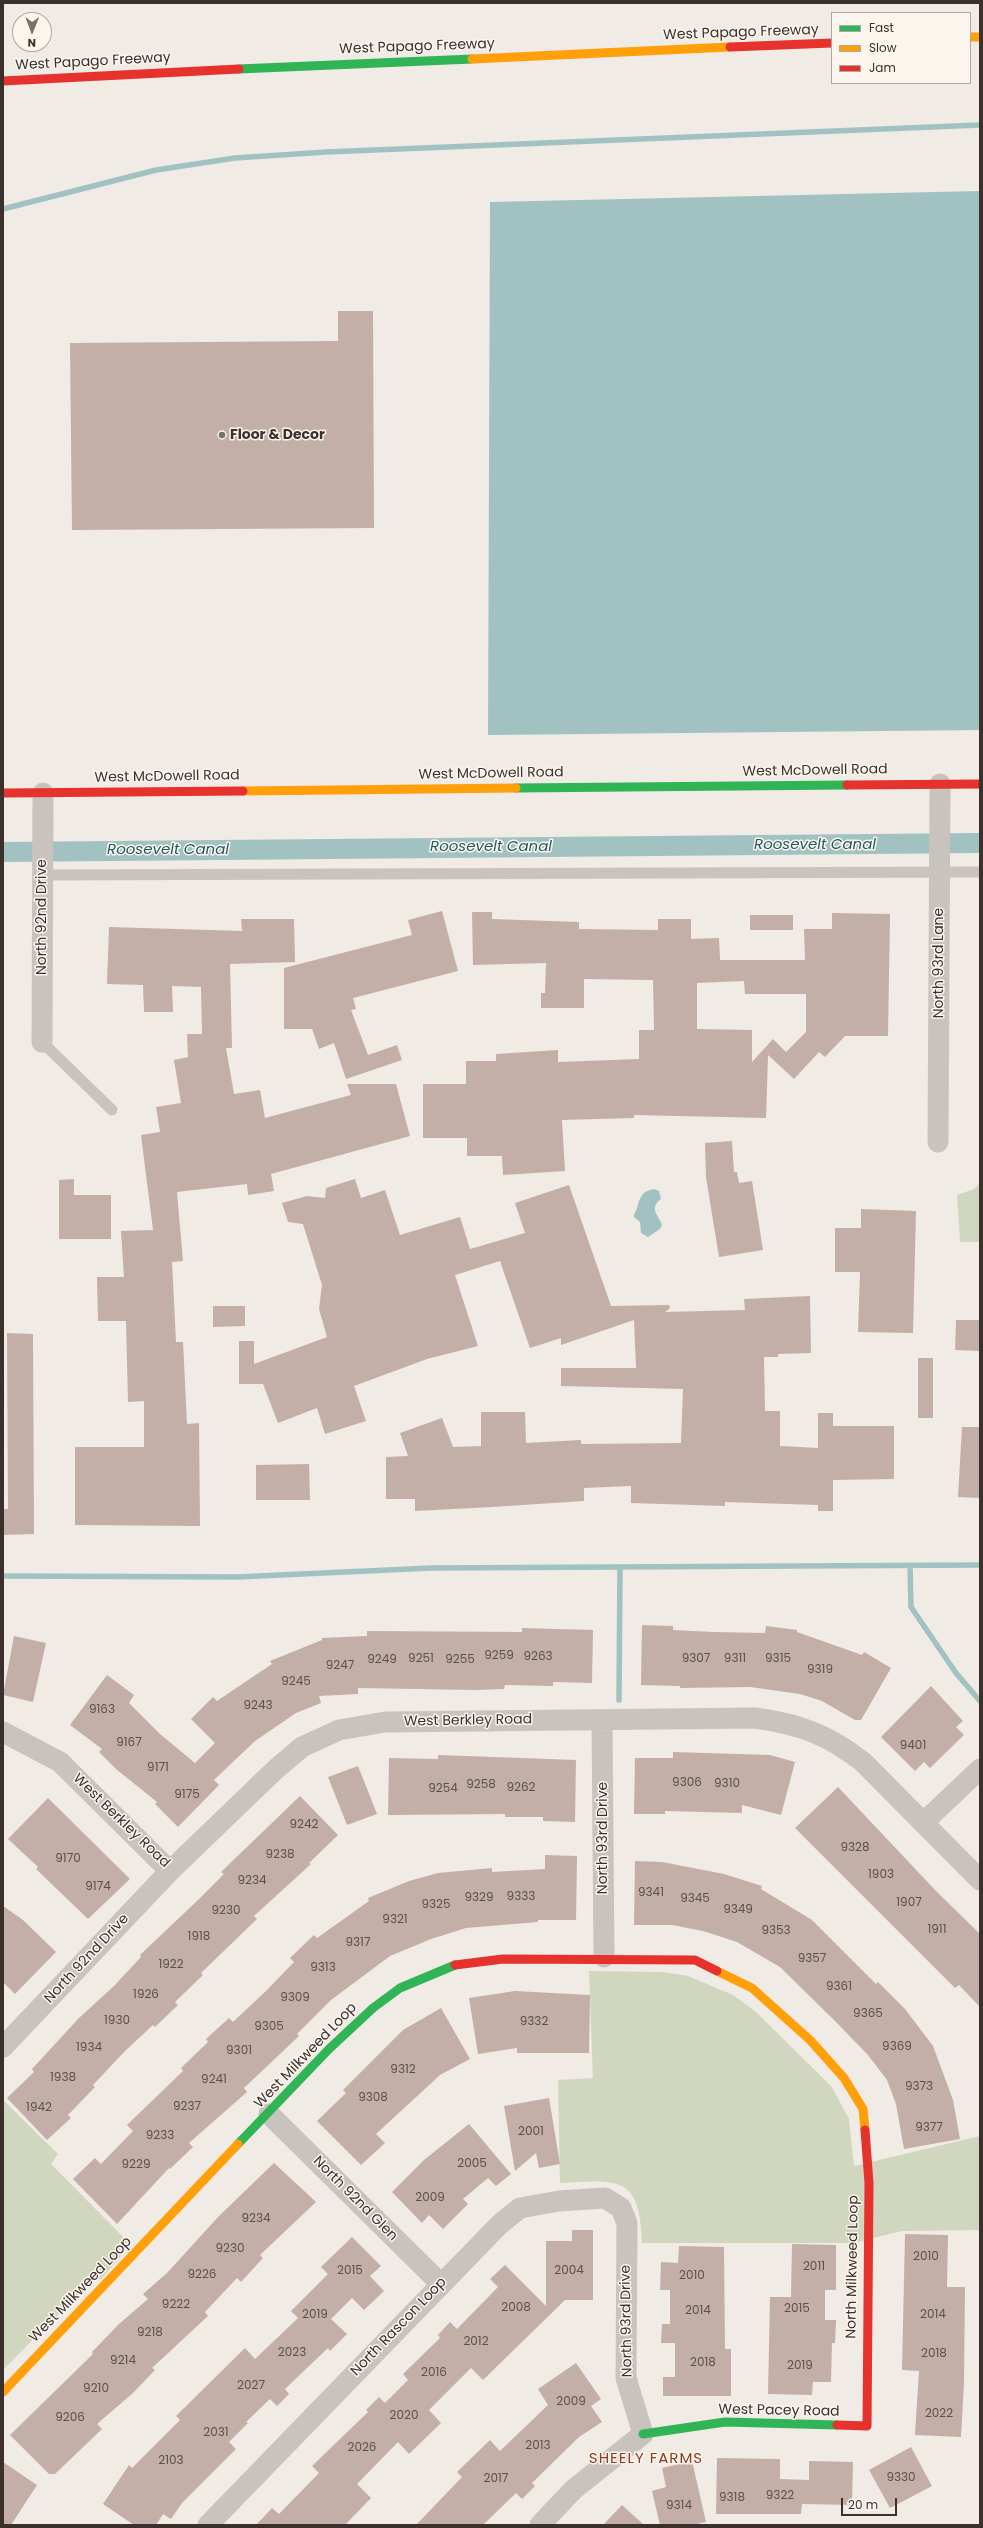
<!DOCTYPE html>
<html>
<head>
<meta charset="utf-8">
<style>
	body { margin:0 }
	#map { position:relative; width:983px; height:2528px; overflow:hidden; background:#f0ebe5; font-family:Poppins,sans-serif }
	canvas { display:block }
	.frame { position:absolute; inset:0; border:4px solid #3b302b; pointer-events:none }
	.legend { position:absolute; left:831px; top:12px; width:140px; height:72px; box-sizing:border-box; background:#fbf5ee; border:1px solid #aea6a0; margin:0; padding:5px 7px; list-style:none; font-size:12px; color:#3b302b }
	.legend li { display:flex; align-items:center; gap:8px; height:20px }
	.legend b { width:20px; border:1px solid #aea6a0 }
	.north { position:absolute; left:12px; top:12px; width:40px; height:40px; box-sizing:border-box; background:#fbf5ee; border:1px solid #aea6a0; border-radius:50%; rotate:181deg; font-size:11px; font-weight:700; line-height:16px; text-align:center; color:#3b302b }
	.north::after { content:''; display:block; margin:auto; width:14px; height:18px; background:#7a716c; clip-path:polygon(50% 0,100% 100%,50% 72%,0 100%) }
	.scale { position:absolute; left:841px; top:2498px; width:56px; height:18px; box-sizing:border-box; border:2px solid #3b302b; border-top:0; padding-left:5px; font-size:12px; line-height:14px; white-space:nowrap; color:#3b302b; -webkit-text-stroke:3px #fbf5ee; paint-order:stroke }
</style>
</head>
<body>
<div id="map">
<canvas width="983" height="2528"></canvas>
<div class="frame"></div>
<ul class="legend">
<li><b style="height:5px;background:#30b455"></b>Fast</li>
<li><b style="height:5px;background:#ff9f0a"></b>Slow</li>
<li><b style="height:5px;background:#e5322d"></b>Jam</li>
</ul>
<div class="north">N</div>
<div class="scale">20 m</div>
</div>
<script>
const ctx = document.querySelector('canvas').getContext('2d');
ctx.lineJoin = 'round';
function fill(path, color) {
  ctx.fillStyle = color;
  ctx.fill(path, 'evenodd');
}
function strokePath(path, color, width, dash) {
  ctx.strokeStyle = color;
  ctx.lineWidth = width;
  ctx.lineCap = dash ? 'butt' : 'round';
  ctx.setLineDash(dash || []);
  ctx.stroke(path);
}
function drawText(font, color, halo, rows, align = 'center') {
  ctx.font = font + ' Poppins,sans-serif';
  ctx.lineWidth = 3;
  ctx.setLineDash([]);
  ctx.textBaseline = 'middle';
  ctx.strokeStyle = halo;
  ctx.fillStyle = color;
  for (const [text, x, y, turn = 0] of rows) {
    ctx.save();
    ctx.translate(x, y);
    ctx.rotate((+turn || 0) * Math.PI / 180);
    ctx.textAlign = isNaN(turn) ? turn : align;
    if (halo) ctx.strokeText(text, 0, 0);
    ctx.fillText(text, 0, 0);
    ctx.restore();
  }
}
fill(new Path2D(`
	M980 1183V1242H960L957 1195 974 1189Z
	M589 1971 662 1972 688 1976 733 1995 756 2012 832 2087 849 2119 854 2166 980 2136V2230L902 2231 853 2243H642C640 2175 619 2180 560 2183L558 2080 593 2078Z
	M3 2100 58 2154 51 2164 128 2242 120 2250 121 2256 101 2279H93L3 2370Z`), '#d1d6bf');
fill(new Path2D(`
	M980 191V730L488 735 490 202Z
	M654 1189 659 1191 661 1199C648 1209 659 1215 662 1225L660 1229 648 1237 641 1233 640 1222 634 1217C634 1212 636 1212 637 1208 640 1197 642 1191 654 1189Z`), '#a1c2c1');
strokePath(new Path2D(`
	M3 209 156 170 235 158 326 152 980 125
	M910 1566 911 1607 956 1673 980 1701
	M3 1576 237 1577 431 1568 980 1565
	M619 1700 620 1567`), '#a1c2c1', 5.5);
strokePath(new Path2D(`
	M3 852 980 843`), '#a1c2c1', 20);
fill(new Path2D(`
	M338 311H373L374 528 72 530 70 343 338 341Z
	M442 911 458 971 353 998 356 1009 351 1010 368 1055 397 1045 402 1060 346 1079 334 1043 319 1049 312 1029H284V968L412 935 408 920Z
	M472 912H492V919L579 922V929L658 930V919H691V939L719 938 720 960H805L804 929H832V913L890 914 888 1036H845L825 1057 819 1052 794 1079 768 1055 766 1118 634 1115V1118L562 1120 565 1171 503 1175 502 1156H467V1138H423V1084H466V1061H496V1054L558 1050V1062L639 1059V1030H654L653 980 584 979V1008H541V993H545L546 963 473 965ZM744 981 745 994H806V1032L786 1052 773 1039 752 1062V1030L697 1029V983Z
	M750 915H793V930H750Z
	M241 919H294L295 962 230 964 232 1048H226L234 1094 260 1090 265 1118 351 1095 347 1084H396L410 1136 271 1174 274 1191 248 1195 247 1184 177 1192 183 1261 172 1262 176 1342H183L187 1424 199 1423 200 1526 75 1525V1447H144V1401L128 1402 126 1321H98L97 1277H124L121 1231 153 1230 141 1135 160 1132 156 1107 181 1103 174 1060 188 1057 187 1034H202L201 987 172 986 173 1012H144L143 985 107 984 109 927 242 931Z
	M732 1141 734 1172H737L739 1183 752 1181 763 1250 719 1257 706 1177 705 1143Z
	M74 1179V1195H111V1239H59V1180Z
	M355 1179 361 1198 385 1190 400 1235 460 1217 470 1249 525 1233 515 1203 569 1185 611 1306 669 1305 670 1308 665 1312 745 1310 744 1299 810 1296 811 1353 778 1354V1357H764L765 1411H780V1446L818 1448V1413H833V1426H894V1479L833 1480V1511H818V1505L725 1502V1506L631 1503V1486L584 1488V1501L492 1507 415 1511V1499H386V1457L408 1456 400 1433 442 1418 453 1447 481 1446V1412H525L526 1443 581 1440V1444L681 1443 683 1389 561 1386V1368H636L634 1320 561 1345V1338L530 1348 500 1261 455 1275 478 1346 427 1359 354 1386 366 1421 325 1434 317 1408 278 1423 263 1384H239V1341H254V1364L327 1337 319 1309 322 1285 303 1224 288 1222 282 1203 307 1196 325 1198 326 1188Z
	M861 1209 916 1211 913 1333 858 1332 860 1272H835V1228H861Z
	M213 1306H245V1326L213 1327Z
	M956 1320H980V1351L955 1350Z
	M7 1333 33 1334 34 1534 3 1535V1509H8Z
	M918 1358H933V1418H918Z
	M962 1427H980V1498L958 1497Z
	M309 1464 310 1500H256V1465Z
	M642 1625 673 1626V1630L713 1632 765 1633 766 1626 797 1630V1632L862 1655 864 1652 891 1668 861 1720H855L822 1701 800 1694 750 1687 680 1688V1686L641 1685Z
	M522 1628 593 1630 592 1683 553 1682V1686L505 1685 504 1689 476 1690 358 1688V1694L319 1696 321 1703 296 1713 255 1741 214 1780 219 1785 178 1827 155 1804 157 1802 116 1769 99 1752 102 1749 70 1725 107 1675 134 1695 129 1703 160 1734 195 1763 215 1743 191 1719 213 1697 217 1701 272 1664 270 1661 322 1640V1638L367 1636V1631L522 1632Z
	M14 1636 46 1643 33 1702 3 1695Z
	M931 1686 963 1721 956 1727 964 1735 930 1768 924 1762 915 1771 881 1737Z
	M673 1752 770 1755 795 1762 781 1815 742 1805V1813L665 1811V1814H634L635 1758H673Z
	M438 1755 576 1760 575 1822 543 1821V1817H505V1814L388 1815 389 1758 438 1759Z
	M358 1766 377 1814 347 1825 328 1777Z
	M838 1787 936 1891 980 1934V2007L959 1985 955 1988 795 1828Z
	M300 1796 338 1835 309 1863 311 1864 254 1916 257 1919 201 1973 203 1975 175 2002 178 2005 155 2027 153 2025 124 2052 93 2085 95 2087 68 2115 71 2118 47 2140 7 2098 34 2072 32 2069 79 2018 114 1986 141 1957 140 1955 198 1900 224 1874 221 1872Z
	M48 1798 130 1879 88 1919 36 1869 38 1867 8 1839Z
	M545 1855 577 1856 576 1920H538V1922L466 1928 431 1939 390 1956 331 2000 297 2034 299 2036 244 2088 247 2092 189 2143 193 2147 170 2169 169 2168 117 2224 73 2179 95 2158 101 2164 133 2131 127 2125 183 2071 181 2068 208 2042 206 2039 229 2018 233 2022 266 1991 294 1962 290 1958 314 1935 317 1938 369 1901 368 1898 409 1881 438 1873 492 1868V1872L545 1869Z
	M635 1861 662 1862 724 1874 762 1886 761 1889 812 1920 876 1984 878 1982 905 2009 933 2046 953 2100 960 2139 904 2149 896 2104 887 2080 868 2055 836 2022 780 1967 737 1942 703 1931 672 1925H634Z
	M3 1906 23 1920 56 1952 15 1994 3 1982Z
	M515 1991 590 1995 589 2053H517V2048L478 2054 469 1998Z
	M441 2008 470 2059 440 2075 376 2134 385 2143 361 2165 317 2121 346 2093 343 2090 403 2030Z
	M549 2098 560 2164 539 2168 536 2153 515 2171 504 2106Z
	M469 2124 511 2174 496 2186 488 2178 463 2199 468 2204 443 2229 429 2215 422 2223 392 2192 424 2160Z
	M274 2163 316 2202 260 2255 263 2258 241 2282 237 2278 205 2312 208 2316 152 2368 155 2370 133 2393 97 2424 102 2429 55 2474H49L10 2435 93 2354 92 2352 119 2324 148 2299 143 2294 167 2273 219 2216Z
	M572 2230H593V2300H565L483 2380 471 2368 429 2410 441 2423 409 2454 398 2442 357 2484 371 2498 345 2525H256L272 2508 279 2514 319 2473 312 2466 368 2412 366 2410 379 2397 385 2403 408 2380 403 2374 440 2338 438 2335 450 2322 457 2329 498 2287 490 2279 505 2265 546 2306V2241H572Z
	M905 2234 948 2235 947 2287H965L964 2383 961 2437 915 2435 919 2371 902 2370Z
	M352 2237 381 2266 370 2276 384 2291 364 2310 352 2298 331 2319 347 2334 330 2351 328 2348 285 2389 289 2394 277 2406 270 2399 246 2422 248 2423 229 2442 236 2449 182 2503 171 2519 163 2514 156 2525H134L103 2504 129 2465 132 2468 180 2420 176 2416 245 2348 255 2359 298 2318 291 2311 328 2274 321 2267Z
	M792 2244 836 2245V2290H825V2320H836L835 2343H832L831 2382H813L812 2395 768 2394 770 2297H791Z
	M679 2246 724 2247 725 2349H731V2396H663V2377H675V2343H661L662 2324H670V2290H660L661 2262 678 2263Z
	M576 2363 601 2399 591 2406 602 2422 579 2437 532 2483 535 2486 522 2499 516 2493 483 2525H416L462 2477 457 2472 490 2440 500 2451 548 2405 538 2389Z
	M911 2447 932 2486 890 2508 869 2470Z
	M717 2458 780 2459V2479L809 2480V2461L853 2462 852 2505 802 2504 801 2514H716Z
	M692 2461 706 2522 692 2525H660L652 2491 666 2487 662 2468Z
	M3 2462 37 2485 11 2525H3Z
	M622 2505 644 2525H603Z`), '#c3afa7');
strokePath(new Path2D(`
	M42 875 980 872
	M42 1042 112 1110`), '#c9c3be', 11);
strokePath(new Path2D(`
	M42 1042 43 793
	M938 1142 940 784
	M602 1720 604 1957
	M3 1732 60 1762 170 1871
	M923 1823 980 1769
	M3 2047 170 1871 276 1769 302 1747 339 1730 385 1722 755 1718C799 1724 827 1734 863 1762L980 1880
	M269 2114 441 2284
	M208 2525 500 2224 520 2208 559 2201 605 2198 621 2208 627 2223 626 2378 643 2434 573 2490 540 2525`), '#c9c3be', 21);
strokePath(new Path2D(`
	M239 69 472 59
	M516 788 847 785
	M238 2144 329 2049 373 2008 400 1988 455 1965
	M643 2434 725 2422 837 2425`), '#30b455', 9);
strokePath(new Path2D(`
	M970 37H980
	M472 59 730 47
	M243 791 516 788
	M717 1971 752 1988 810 2040 844 2078 863 2109 865 2130
	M3 2392 238 2144`), '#ff9f0a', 9);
strokePath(new Path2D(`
	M730 47 832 43
	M3 81 239 69
	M847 785 980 784
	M3 793 243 791
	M455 1965 503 1959 695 1960 717 1971
	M837 2425 867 2426 869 2183 865 2130`), '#e5322d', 9);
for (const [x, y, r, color] of [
	[222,435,4,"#7a716c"]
]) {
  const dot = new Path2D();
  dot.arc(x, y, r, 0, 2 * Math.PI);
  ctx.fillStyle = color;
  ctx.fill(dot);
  strokePath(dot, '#fbf5ee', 1.5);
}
drawText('12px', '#5d504a', null, [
	["9259",499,1656],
	["9263",538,1657],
	["9251",421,1659],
	["9307",696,1659],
	["9311",735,1659],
	["9315",778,1659],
	["9249",382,1660],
	["9255",460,1660],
	["9247",340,1666],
	["9319",820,1670],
	["9245",296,1682],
	["9243",258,1706],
	["9163",102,1710],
	["9167",129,1743],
	["9401",913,1746],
	["9171",158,1768],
	["9306",687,1783],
	["9310",727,1784],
	["9258",481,1785],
	["9262",521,1788],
	["9254",443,1789],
	["9175",187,1795],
	["9242",304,1825],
	["9328",855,1848],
	["9238",280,1855],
	["9170",68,1859],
	["1903",881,1875],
	["9234",252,1881],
	["9174",98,1887],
	["9341",651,1893],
	["9333",521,1897],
	["9329",479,1898],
	["9345",695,1899],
	["1907",909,1903],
	["9325",436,1905],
	["9349",738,1910],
	["9230",226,1911],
	["9321",395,1920],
	["1911",937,1930],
	["9353",776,1931],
	["1918",199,1937],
	["9317",358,1943],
	["9357",812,1959],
	["1922",171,1965],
	["9313",323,1968],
	["9361",839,1987],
	["1926",146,1995],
	["9309",295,1998],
	["9365",868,2014],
	["1930",117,2021],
	["9332",534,2022],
	["9305",269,2027],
	["9369",897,2047],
	["1934",89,2048],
	["9301",239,2051],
	["9312",403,2070],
	["1938",63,2078],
	["9241",214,2080],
	["9373",919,2087],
	["9308",373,2098],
	["9237",187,2107],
	["1942",39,2108],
	["9377",929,2128],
	["2001",531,2132],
	["9233",160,2136],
	["2005",472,2164],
	["9229",136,2165],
	["2009",430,2198],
	["9234",256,2219],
	["9230",230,2249],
	["2010",926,2257],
	["2011",814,2267],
	["2015",350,2271],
	["2004",569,2271],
	["9226",202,2275],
	["2010",692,2276],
	["9222",176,2305],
	["2008",516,2308],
	["2015",797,2309],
	["2014",698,2311],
	["2019",315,2315],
	["2014",933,2315],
	["9218",150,2333],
	["2012",476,2342],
	["2023",292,2353],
	["2018",934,2354],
	["9214",123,2361],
	["2018",703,2363],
	["2019",800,2366],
	["2016",434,2373],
	["2027",251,2386],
	["9210",96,2389],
	["2009",571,2402],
	["2022",939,2414],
	["2020",404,2416],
	["9206",70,2418],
	["2031",216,2433],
	["2013",538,2446],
	["2026",362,2448],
	["2103",171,2461],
	["9330",901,2478],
	["2017",496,2479],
	["9322",780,2496],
	["9318",732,2498],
	["9314",679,2506]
]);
drawText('14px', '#3b302b', '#fbf5ee', [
	["West Papago Freeway",741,33,-2],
	["West Papago Freeway",417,47,-2],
	["West Papago Freeway",93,62,-3],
	["West McDowell Road",815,771,-1],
	["West McDowell Road",491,774,-1],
	["West McDowell Road",167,777,-1],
	["North 92nd Drive",42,917,-90],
	["North 93rd Lane",939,963,-90],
	["West Berkley Road",468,1721,-1],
	["West Berkley Road",121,1821,44],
	["North 93rd Drive",603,1838,-90],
	["North 92nd Drive",87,1959,-47],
	["West Milkweed Loop",306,2056,-46],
	["North 92nd Glen",355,2199,45],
	["North Milkweed Loop",853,2267,-89],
	["West Milkweed Loop",81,2290,-46],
	["North 93rd Drive",627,2321,-91],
	["North Rascon Loop",399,2327,-46],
	["West Pacey Road",779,2411,1]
]);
drawText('bold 14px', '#3b302b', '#fbf5ee', [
	["Floor & Decor",230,435]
], 'left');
drawText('italic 15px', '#1f5a5e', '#fbf5ee', [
	["Roosevelt Canal",815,845],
	["Roosevelt Canal",491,847],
	["Roosevelt Canal",168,850]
]);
ctx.letterSpacing = '1px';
drawText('15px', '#8c3b22', '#fbf5ee', [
	["SHEELY FARMS",646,2459]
]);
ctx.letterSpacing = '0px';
</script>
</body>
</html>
